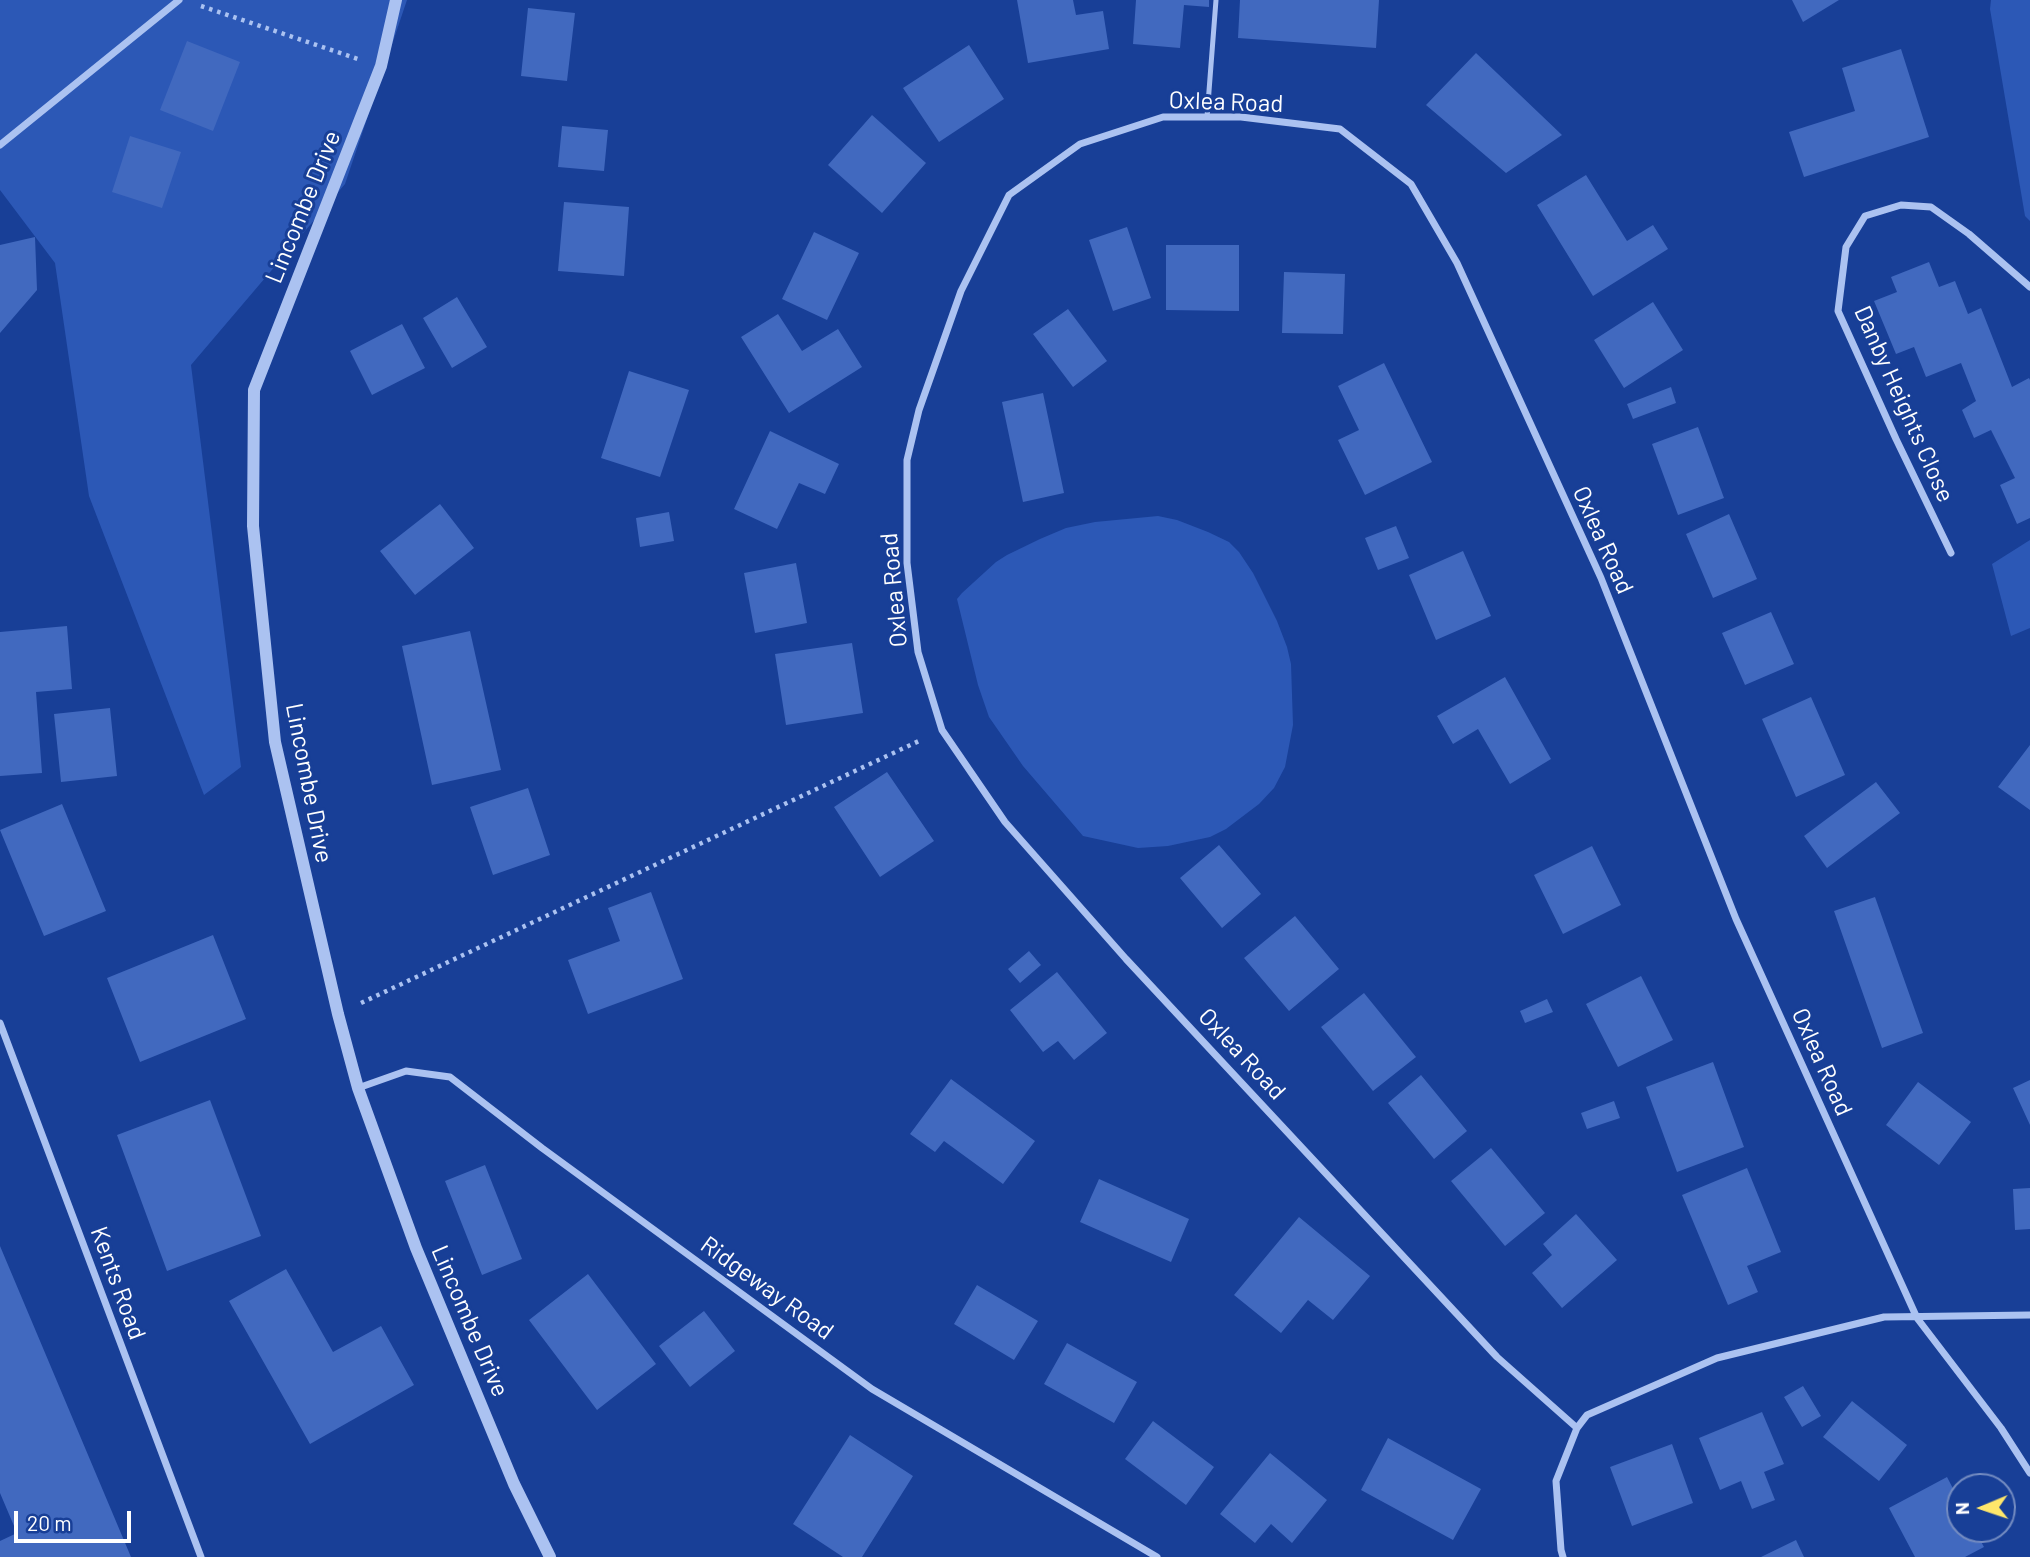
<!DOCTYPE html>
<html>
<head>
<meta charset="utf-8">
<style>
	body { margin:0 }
	#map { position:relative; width:2030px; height:1557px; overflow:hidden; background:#183f97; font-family:Barlow,sans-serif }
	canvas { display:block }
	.north { position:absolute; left:1946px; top:1473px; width:70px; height:70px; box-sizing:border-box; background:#183f97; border:2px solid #748cc1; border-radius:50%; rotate:268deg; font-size:19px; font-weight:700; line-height:28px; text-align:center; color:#fff }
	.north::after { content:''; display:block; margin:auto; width:24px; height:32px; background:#ffe76b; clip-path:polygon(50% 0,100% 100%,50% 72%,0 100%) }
	.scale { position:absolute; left:14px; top:1511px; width:117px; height:32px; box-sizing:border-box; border:4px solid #fff; border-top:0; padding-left:9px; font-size:21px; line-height:24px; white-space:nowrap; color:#fff; -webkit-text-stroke:5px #183f97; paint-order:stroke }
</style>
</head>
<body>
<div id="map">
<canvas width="2030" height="1557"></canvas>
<div class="north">N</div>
<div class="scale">20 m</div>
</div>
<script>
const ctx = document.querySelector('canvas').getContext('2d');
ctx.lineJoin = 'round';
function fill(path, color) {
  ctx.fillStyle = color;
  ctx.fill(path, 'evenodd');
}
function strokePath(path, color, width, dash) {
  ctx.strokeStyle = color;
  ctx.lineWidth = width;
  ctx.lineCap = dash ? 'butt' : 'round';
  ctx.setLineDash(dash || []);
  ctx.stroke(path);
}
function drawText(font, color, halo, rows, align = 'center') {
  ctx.font = font + ' Barlow,sans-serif';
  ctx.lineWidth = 6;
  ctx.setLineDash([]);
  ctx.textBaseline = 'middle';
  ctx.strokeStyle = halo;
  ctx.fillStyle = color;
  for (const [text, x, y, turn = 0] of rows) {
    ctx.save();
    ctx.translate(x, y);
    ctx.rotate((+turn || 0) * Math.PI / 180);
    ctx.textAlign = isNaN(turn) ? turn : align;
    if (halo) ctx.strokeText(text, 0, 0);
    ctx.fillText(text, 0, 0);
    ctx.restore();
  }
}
fill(new Path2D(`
	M0 0H407L345 184 191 365 241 767 204 795 89 496 55 263 0 190Z
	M1991 0H2030V221L2025 216 1990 9Z
	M1158 516 1177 520 1208 532 1229 542 1239 552 1253 573 1277 621 1287 647 1291 664 1293 725 1285 767 1274 788 1259 804 1226 829 1210 837 1168 846 1138 848 1083 836 1023 766 989 717 978 685 957 599 962 593 996 562 1007 555 1040 539 1066 528 1095 522Z
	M2030 540V628L2011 636 1992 564Z`), '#2c58b6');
fill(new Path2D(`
	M1017 0H1073L1076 15 1103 11 1109 49 1028 63Z
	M1136 0H1209V7L1184 5 1180 48 1133 44Z
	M1240 0H1379L1376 48 1238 38Z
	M1792 0H1839L1803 22Z
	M528 8 575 13 567 81 521 76Z
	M187 41 240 62 213 131 160 110Z
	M969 45 1004 99 939 142 903 88Z
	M1901 49 1929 137 1804 177 1789 132 1855 111 1842 68Z
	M1476 53 1562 135 1506 173 1426 105Z
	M872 115 926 163 882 213 828 165Z
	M562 126 608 130 604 171 558 167Z
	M130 136 181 152 162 208 112 192Z
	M1586 175 1627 241 1653 225 1668 249 1593 296 1537 205Z
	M564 202 629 207 624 276 558 271Z
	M1127 227 1151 298 1113 311 1089 240Z
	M814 232 859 253 827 320 782 299Z
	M35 237 37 290 0 333V245Z
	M1166 245H1239V311L1166 310Z
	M1929 262 1939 287 1955 281 1968 314 1981 308 2012 387 2029 378 2030 380V518L2017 524 2000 485 2015 478 1991 430 1974 438 1962 410 1976 401 1961 363 1926 377 1914 347 1896 354 1874 301 1897 292 1891 277Z
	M1284 272 1345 274 1343 334 1282 333Z
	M457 297 487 347 452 368 423 318Z
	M1653 302 1683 350 1624 388 1594 340Z
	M1068 309 1107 361 1073 387 1033 334Z
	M778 314 802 351 838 329 862 367 789 413 741 337Z
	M402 324 425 368 372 395 350 351Z
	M1384 363 1432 462 1365 495 1338 440 1359 430 1338 386Z
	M629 371 689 390 660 477 601 458Z
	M1671 387 1676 403 1633 419 1627 404Z
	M1043 393 1064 493 1023 502 1002 402Z
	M1698 427 1724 498 1678 515 1652 444Z
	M770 431 839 464 825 494 799 483 777 529 734 509Z
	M440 504 474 548 415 595 380 551Z
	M669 512 674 541 640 547 636 518Z
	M1729 514 1757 579 1713 598 1686 534Z
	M1396 526 1409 558 1378 570 1365 538Z
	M1463 551 1491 616 1436 640 1409 575Z
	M796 563 807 623 755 633 744 573Z
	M1771 612 1794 664 1745 685 1722 633Z
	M67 626 72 689 36 692 42 773 0 776V632Z
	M470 631 501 770 432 785 402 646Z
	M852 643 863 713 786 725 775 654Z
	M1505 677 1551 759 1510 784 1478 729 1453 744 1437 716Z
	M1811 697 1845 775 1796 797 1762 719Z
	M110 708 117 776 61 782 54 714Z
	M2030 745V810L1998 787Z
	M887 772 934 841 880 877 834 807Z
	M1876 782 1900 813 1827 868 1804 836Z
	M528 788 550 855 493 875 470 807Z
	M62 804 106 911 44 936 0 830Z
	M1219 845 1261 894 1222 928 1180 878Z
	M1592 846 1621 905 1563 934 1534 875Z
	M651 892 683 979 588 1014 568 960 620 941 608 908Z
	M1875 897 1923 1033 1882 1048 1834 911Z
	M1295 916 1339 969 1289 1011 1244 958Z
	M213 935 246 1019 140 1062 107 978Z
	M1029 951 1041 965 1020 983 1008 969Z
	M1057 972 1107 1033 1074 1060 1058 1041 1043 1052 1010 1010Z
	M1641 976 1673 1040 1618 1067 1586 1004Z
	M1364 993 1416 1057 1373 1091 1321 1027Z
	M1547 999 1553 1012 1525 1023 1520 1011Z
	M1713 1062 1744 1147 1677 1172 1646 1087Z
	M1421 1075 1467 1131 1434 1159 1388 1103Z
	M951 1079 1035 1141 1003 1184 944 1141 935 1152 910 1134Z
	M2030 1080V1125L2013 1088Z
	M1918 1082 1971 1122 1939 1165 1886 1125Z
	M210 1100 261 1236 167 1271 117 1135Z
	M1614 1101 1620 1118 1587 1129 1581 1113Z
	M1491 1148 1545 1213 1505 1246 1451 1181Z
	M485 1165 522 1259 482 1275 445 1181Z
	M1747 1168 1781 1252 1747 1266 1758 1292 1728 1305 1682 1195Z
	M1099 1179 1189 1219 1171 1262 1080 1222Z
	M2030 1188V1229L2015 1230 2013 1189Z
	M1576 1214 1617 1260 1562 1308 1532 1273 1552 1255 1543 1244Z
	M1299 1217 1370 1276 1333 1320 1308 1300 1281 1333 1234 1295Z
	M0 1246 131 1557H0V1541L17 1533 0 1493Z
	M286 1269 333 1352 381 1326 414 1385 310 1444 229 1301Z
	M588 1274 656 1364 597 1410 529 1320Z
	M977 1285 1038 1321 1014 1360 954 1324Z
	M704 1311 735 1351 690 1387 659 1346Z
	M1067 1343 1137 1382 1114 1423 1044 1384Z
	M1803 1386 1821 1416 1802 1427 1784 1397Z
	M1852 1401 1907 1445 1879 1481 1823 1437Z
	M1762 1412 1784 1464 1764 1472 1775 1500 1752 1509 1741 1481 1720 1490 1699 1438Z
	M1153 1421 1214 1467 1186 1505 1125 1459Z
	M850 1435 913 1476 862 1557H843L793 1524Z
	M1388 1438 1481 1489 1453 1540 1361 1490Z
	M1672 1444 1693 1503 1632 1526 1610 1467Z
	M1270 1453 1327 1500 1292 1543 1271 1524 1255 1543 1220 1514Z
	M1947 1477 1960 1502V1529H1974L1984 1547 1965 1557H1915L1889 1508Z
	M1796 1540 1804 1557H1761Z`), '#4169bf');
strokePath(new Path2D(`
	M201 6 358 59
	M361 1003 921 740`), '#abc2f1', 4.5, [3.5, 5]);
strokePath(new Path2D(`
	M1207 117 1216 0`), '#abc2f1', 5);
strokePath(new Path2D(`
	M0 145 179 0
	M1951 553 1896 439 1838 311 1846 247 1865 216 1901 205 1931 207 1969 234 2030 287
	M0 1023 201 1557
	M358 1088 406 1071 450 1077 542 1148 872 1389 1157 1557
	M1577 1428 1497 1357 1126 959 1005 822 942 730 918 652 907 563V460L919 410 961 291 1009 195 1080 144 1163 117H1241L1340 129 1411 184 1457 263 1601 578 1736 919 1917 1318 2001 1428 2030 1473
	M1563 1557 1561 1550 1556 1481 1577 1428 1587 1415 1717 1358 1884 1317 2030 1315`), '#abc2f1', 7);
strokePath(new Path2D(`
	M396 0 381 66 254 390 253 526 275 742 338 1014 358 1088 416 1248 514 1484 550 1557`), '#abc2f1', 12);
drawText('24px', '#fff', '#183f97', [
	["Oxlea Road",1226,102,2],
	["Lincombe Drive",303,207,-68],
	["Danby Heights Close",1904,404,66],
	["Oxlea Road",1603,540,66],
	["Oxlea Road",894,590,-95],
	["Lincombe Drive",309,783,79],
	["Oxlea Road",1242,1054,47],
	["Oxlea Road",1822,1062,66],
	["Kents Road",118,1283,70],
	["Ridgeway Road",767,1288,36],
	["Lincombe Drive",470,1321,67]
]);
</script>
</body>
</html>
